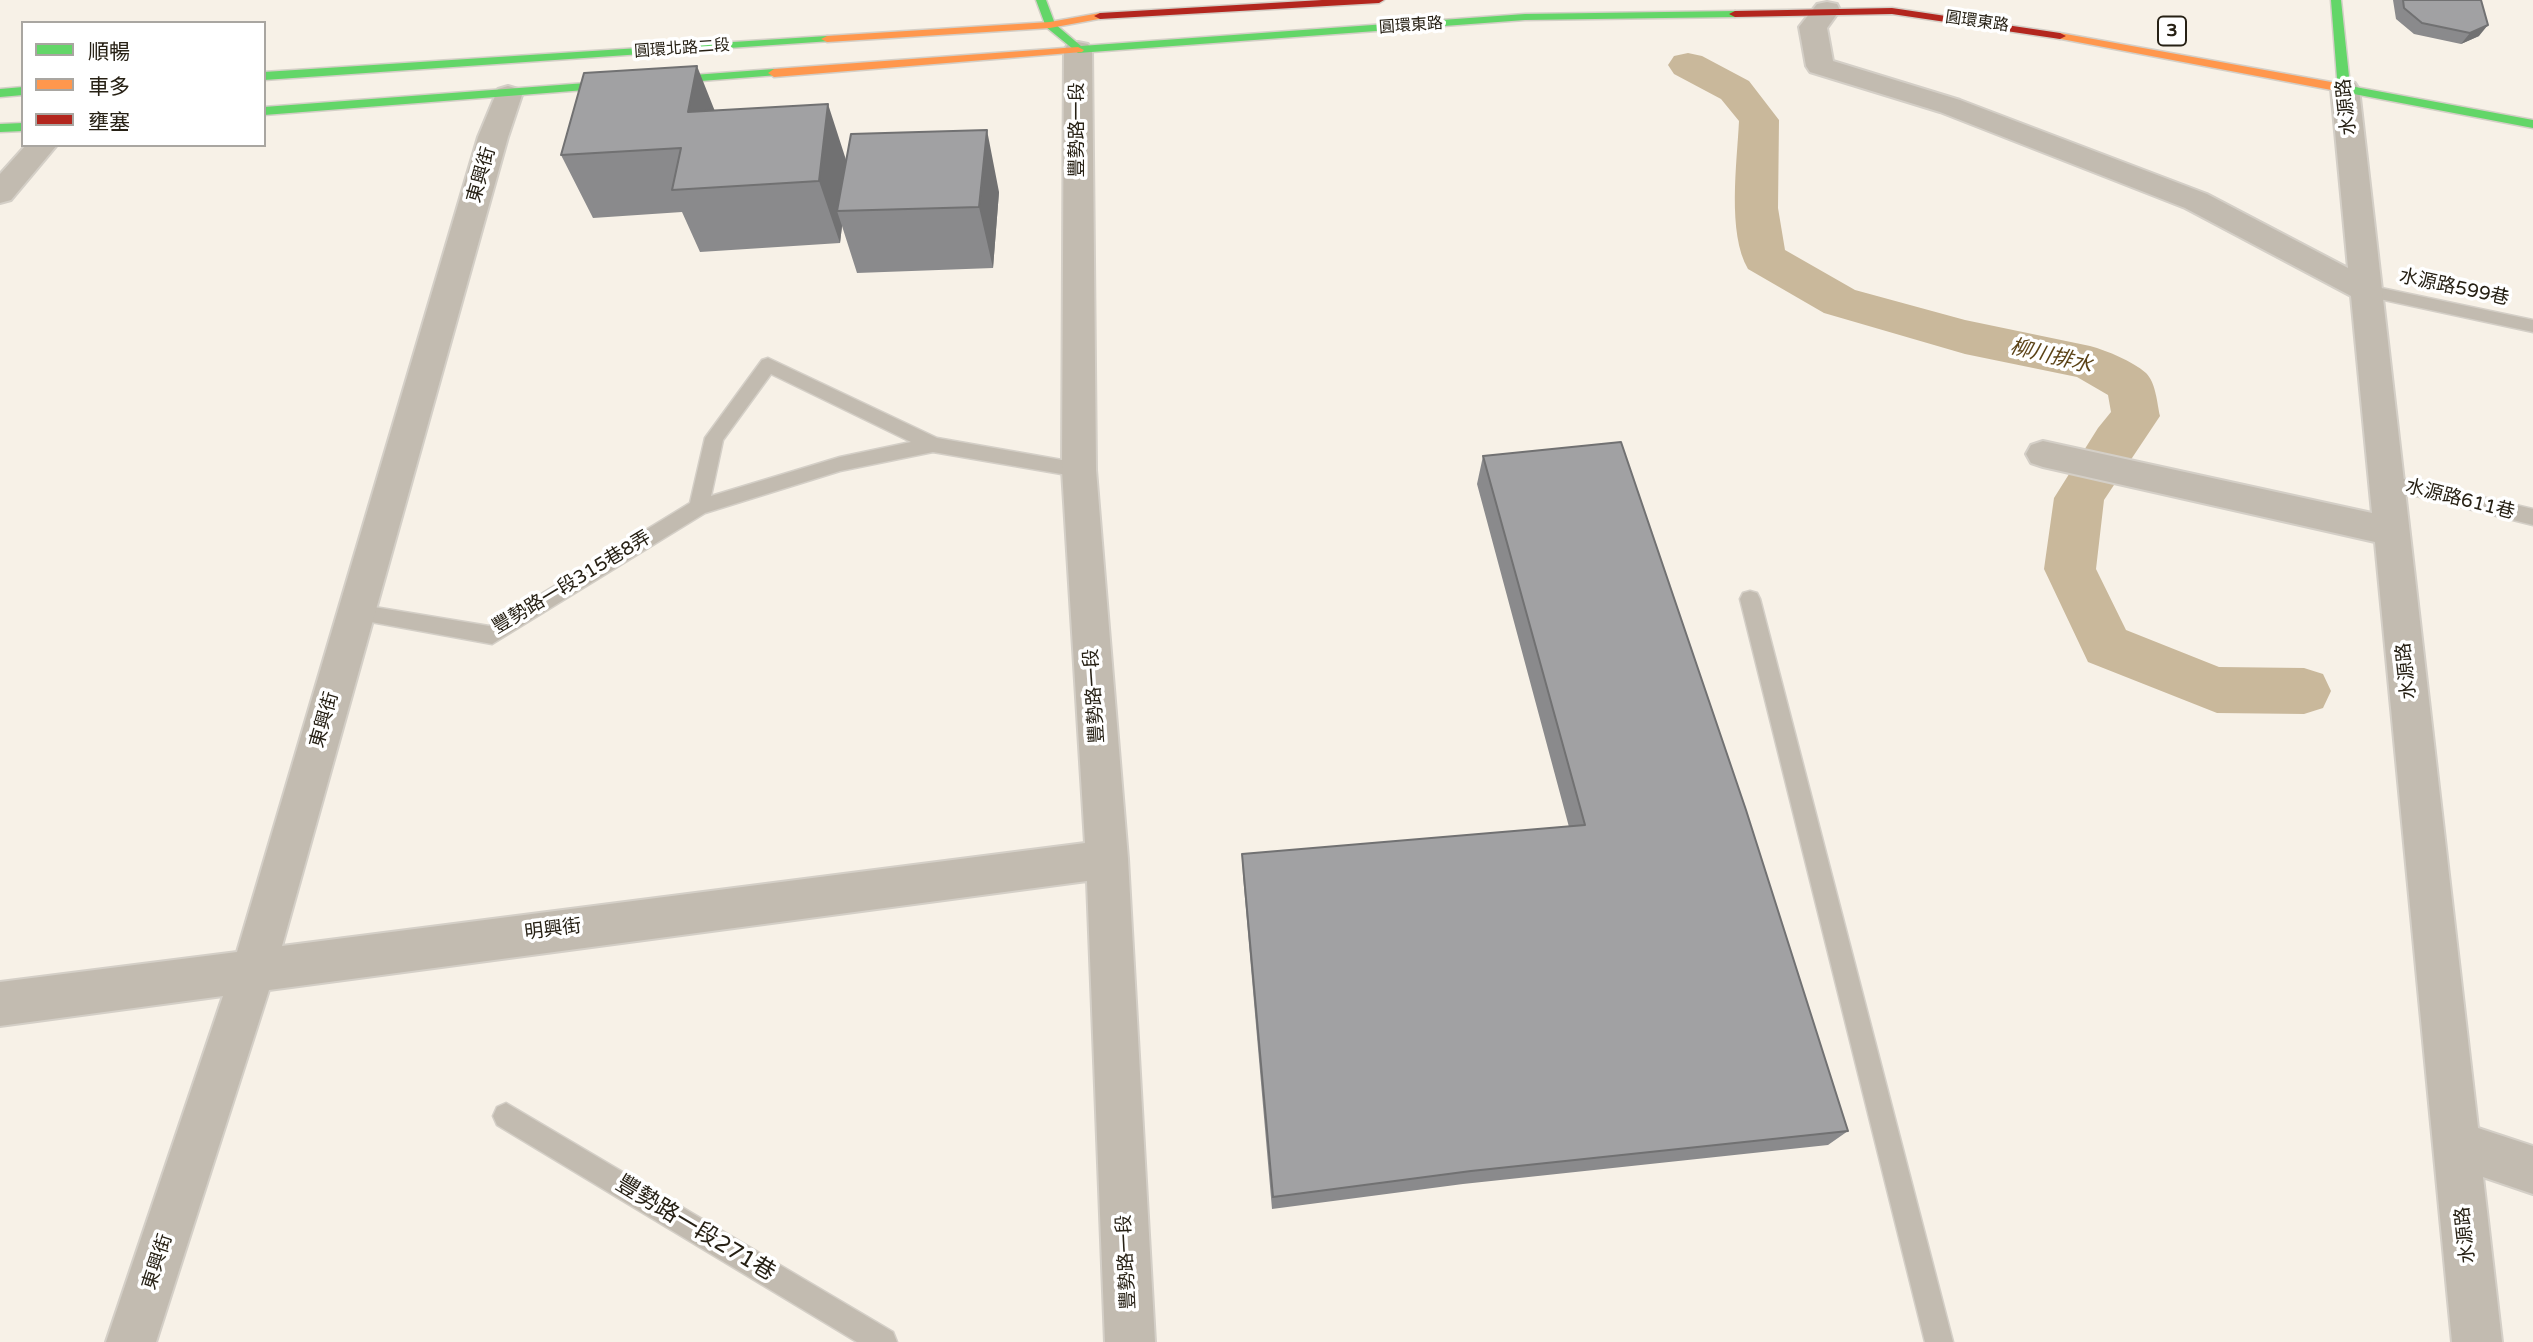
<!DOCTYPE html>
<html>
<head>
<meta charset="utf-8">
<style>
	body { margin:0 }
	#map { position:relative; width:2533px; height:1342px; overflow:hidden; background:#f7f1e7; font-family:"Varela Round","Noto Sans TC",sans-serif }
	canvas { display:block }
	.legend { position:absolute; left:21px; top:21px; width:245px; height:126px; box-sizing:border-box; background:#fff; border:2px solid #a9a6a1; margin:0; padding:9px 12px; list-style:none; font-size:21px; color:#272115 }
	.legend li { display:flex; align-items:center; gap:14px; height:35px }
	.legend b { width:35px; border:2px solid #a9a6a1 }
</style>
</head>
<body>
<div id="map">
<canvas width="2533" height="1342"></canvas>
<ul class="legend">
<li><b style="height:9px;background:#63d668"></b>順暢</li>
<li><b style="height:9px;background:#ff974d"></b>車多</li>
<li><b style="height:9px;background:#b3261e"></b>壅塞</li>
</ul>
</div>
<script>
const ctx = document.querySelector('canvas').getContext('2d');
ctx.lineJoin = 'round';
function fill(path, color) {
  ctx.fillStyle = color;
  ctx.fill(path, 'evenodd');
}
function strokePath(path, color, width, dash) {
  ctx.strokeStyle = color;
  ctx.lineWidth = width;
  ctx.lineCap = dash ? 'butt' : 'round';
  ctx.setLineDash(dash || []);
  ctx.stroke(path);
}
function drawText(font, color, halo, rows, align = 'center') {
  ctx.font = font + ' "Varela Round","Noto Sans TC",sans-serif';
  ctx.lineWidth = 7;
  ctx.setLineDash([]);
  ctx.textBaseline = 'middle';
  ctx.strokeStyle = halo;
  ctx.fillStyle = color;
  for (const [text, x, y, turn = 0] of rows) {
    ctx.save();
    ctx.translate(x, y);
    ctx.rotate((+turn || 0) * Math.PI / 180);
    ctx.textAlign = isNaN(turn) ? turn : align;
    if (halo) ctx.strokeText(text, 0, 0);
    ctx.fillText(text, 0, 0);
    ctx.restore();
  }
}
fill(new Path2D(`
	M1688 53 1702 56 1749 81 1779 120 1778 208 1785 250 1855 290 1965 320 2090 346C2108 351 2132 361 2146 373 2156 383 2157 403 2160 416L2104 500 2096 569 2126 630 2219 667 2304 668 2323 674 2331 691 2323 708 2304 714 2217 713 2088 662 2044 569 2054 498 2098 428 2111 412 2108 395 2077 377 1965 354 1824 313 1748 269C1727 233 1737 163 1739 121L1721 99 1674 74 1668 65 1674 56Z`), '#c9b89b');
const lane = new Path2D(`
	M2367 285 2533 320V332L2361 295 2358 291Z
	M768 358 937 438 1079 463 1089 470 1079 477 933 452 840 471 705 513 492 644 349 618 346 612 349 606 356 604 489 626 690 503 705 438 762 360ZM771 374 911 442 840 457 711 496 723 440Z
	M2387 475 2533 509V525L2380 487 2377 482 2380 477Z
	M1750 591 1757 593 1760 599 1953 1342H1925L1740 599 1743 593Z
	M506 1103 893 1332 897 1342H857L497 1125 493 1116 497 1107Z`);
const street = new Path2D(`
	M1827 2 1837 4 1840 10 1827 28 1833 61 1960 100 2207 194 2348 268 2331 89 2335 83 2345 80 2355 83 2359 89 2478 1128 2533 1146V1194L2483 1177 2502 1342H2452L2375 542 2043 467 2031 463 2026 454 2031 445 2043 441 2372 513 2351 296 2185 208 1940 112 1810 72 1806 66 1799 27 1817 4Z
	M1078 42 1088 44 1092 50 1096 470 1128 859 1155 1342H1105L1087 881 269 990 156 1342H106L223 996 0 1026V982L237 952 478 137 498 89 508 86 518 89 522 95 508 137 282 946 1085 843 1062 470 1064 50 1068 44Z
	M26 145H57L11 200 0 203V174Z`);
const fast = new Path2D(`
	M1036 0H1046L1055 24 1081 46 1525 14 1735 11 1741 14 1735 17 1525 20 1078 53 1046 27Z
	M2331 0H2341L2350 86 2533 120V128L2338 91Z
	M827 36 831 37V41L264 80V72Z
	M774 69 778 71V75L264 115V107Z
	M23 87V95L0 97V89Z
	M23 123V131L0 132V124Z`);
const slow = new Path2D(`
	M1100 13 1106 16 1104 18 1050 28 827 42 821 39 827 36 1050 22Z
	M2060 33 2342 84 2348 88 2342 92 2056 38 2054 36Z
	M1078 47 1084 50 1082 52 774 77 768 73 774 69Z`);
const jam = new Path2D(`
	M1322 0H1384L1379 3 1100 19 1094 16 1100 13Z
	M1892 8 2060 33 2066 36 2060 39 1892 14 1735 17 1729 14 1735 11Z`);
strokePath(lane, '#d4cfc7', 3);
strokePath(street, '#d4cfc7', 4);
strokePath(fast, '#d4cfc7', 3);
strokePath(slow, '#d4cfc7', 3);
strokePath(jam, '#d4cfc7', 3);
fill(lane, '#c2bbb0');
fill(street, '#c2bbb0');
fill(fast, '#63d668');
fill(slow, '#ff974d');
fill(jam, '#b3261e');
fill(new Path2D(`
	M2393 0H2481L2479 36 2461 44 2414 34 2396 19Z
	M715 110 846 161 999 192 993 268 857 273 842 226 840 243 700 252 682 212 593 218 561 155Z
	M1483 456 1848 1131 1828 1145 1463 1184 1272 1209 1243 876 1242 854 1569 827 1477 484Z`), '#8a8a8c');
fill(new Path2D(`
	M2488 25 2479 36 2461 44 2470 33Z
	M697 66 722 129 688 112Z
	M828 104 848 166 837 211 842 226 840 243 819 181Z
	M987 130 999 192 993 268 979 207Z`), '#717172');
const building = new Path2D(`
	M2403 0H2481L2488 25 2470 33 2422 23 2404 8Z
	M697 66 688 112 828 104 819 181 672 190 681 148 561 155 584 73Z
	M987 130 979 207 837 211 851 134Z
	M1621 442 1746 810 1848 1131 1471 1171 1273 1197 1242 854 1585 825 1483 456Z`);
fill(building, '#a1a1a3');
strokePath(building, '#717172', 2);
drawText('16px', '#272115', '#fff', [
	["圓環東路",1977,22,8],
	["圓環東路",1411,26,-4],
	["圓環北路二段",682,49,-4]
]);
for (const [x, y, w] of [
	[2172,31,28]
]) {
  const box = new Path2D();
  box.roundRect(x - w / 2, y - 14.5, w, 29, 5);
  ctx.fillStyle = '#fff';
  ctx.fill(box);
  strokePath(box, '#272115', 2);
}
drawText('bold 18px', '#272115', null, [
	["3",2172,31]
]);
drawText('19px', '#272115', '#fff', [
	["水源路",2347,107,-96],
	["豐勢路一段",1078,130,-90],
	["東興街",482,175,-74],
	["水源路599巷",2454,288,12],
	["水源路611巷",2460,500,14],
	["豐勢路一段315巷8弄",572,583,-31],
	["水源路",2407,671,-96],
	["豐勢路一段",1095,696,-94],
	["東興街",325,720,-74],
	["明興街",553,930,-7],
	["水源路",2466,1235,-96],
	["東興街",158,1262,-72],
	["豐勢路一段",1127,1262,-93]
]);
drawText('italic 21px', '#5c4317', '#fff', [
	["柳川排水",2051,357,14]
]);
drawText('23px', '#272115', '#fff', [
	["豐勢路一段271巷",695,1229,31]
]);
</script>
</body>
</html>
